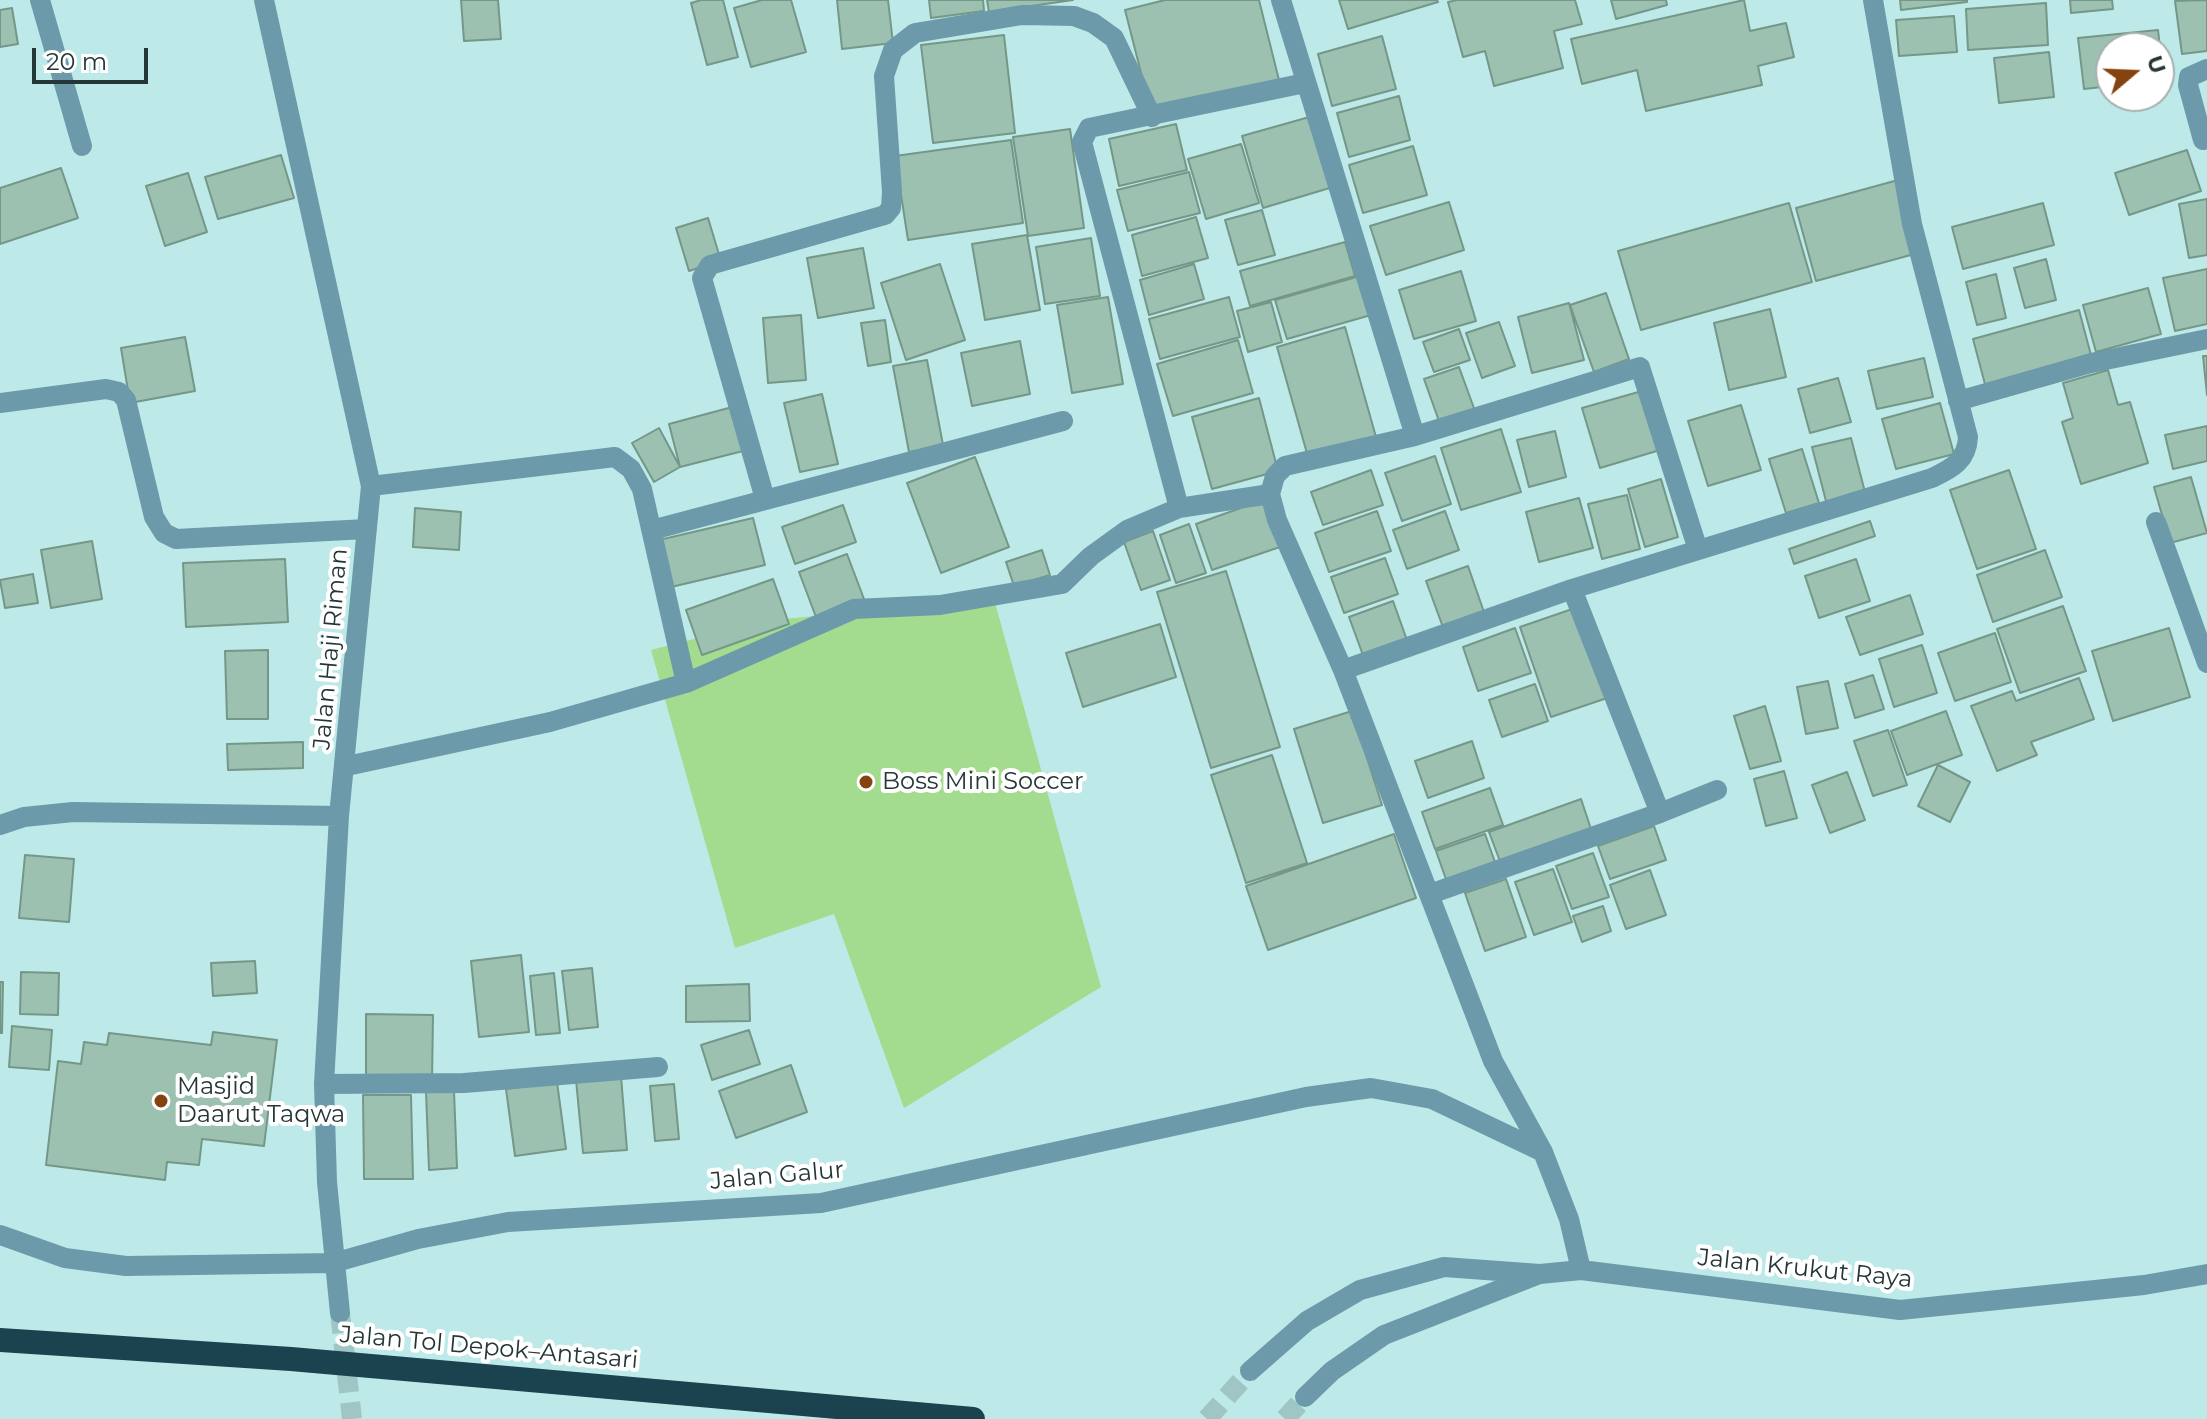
<!DOCTYPE html>
<html>
<head>
<meta charset="utf-8">
<style>
	body { margin:0 }
	#map { position:relative; width:2207px; height:1419px; overflow:hidden; background:#bdeae9; font-family:Montserrat,sans-serif }
	canvas { display:block }
	.north { position:absolute; left:2095px; top:32px; width:80px; height:80px; box-sizing:border-box; background:#fff; border:2px solid #a8afaf; border-radius:50%; rotate:71deg; font-size:22px; font-weight:700; line-height:32px; text-align:center; color:#253636 }
	.north::after { content:''; display:block; margin:auto; width:28px; height:36px; background:#85430f; clip-path:polygon(50% 0,100% 100%,50% 72%,0 100%) }
	.scale { position:absolute; left:32px; top:48px; width:116px; height:36px; box-sizing:border-box; border:4px solid #253636; border-top:0; padding-left:10px; font-size:24px; line-height:28px; white-space:nowrap; color:#253636; -webkit-text-stroke:6px #fff; paint-order:stroke }
</style>
</head>
<body>
<div id="map">
<canvas width="2207" height="1419"></canvas>
<div class="north">U</div>
<div class="scale">20 m</div>
</div>
<script>
const ctx = document.querySelector('canvas').getContext('2d');
ctx.lineJoin = 'round';
function fill(path, color) {
  ctx.fillStyle = color;
  ctx.fill(path, 'evenodd');
}
function strokePath(path, color, width, dash) {
  ctx.strokeStyle = color;
  ctx.lineWidth = width;
  ctx.lineCap = dash ? 'butt' : 'round';
  ctx.setLineDash(dash || []);
  ctx.stroke(path);
}
function drawText(font, color, halo, rows, align = 'center') {
  ctx.font = font + ' Montserrat,sans-serif';
  ctx.lineWidth = 8;
  ctx.setLineDash([]);
  ctx.textBaseline = 'middle';
  ctx.strokeStyle = halo;
  ctx.fillStyle = color;
  for (const [text, x, y, turn = 0] of rows) {
    ctx.save();
    ctx.translate(x, y);
    ctx.rotate((+turn || 0) * Math.PI / 180);
    ctx.textAlign = isNaN(turn) ? turn : align;
    if (halo) ctx.strokeText(text, 0, 0);
    ctx.fillText(text, 0, 0);
    ctx.restore();
  }
}
fill(new Path2D(`
	M994 599 1101 987 904 1108 834 914 735 948 651 650 763 621Z`), '#a3db8f');
const building = new Path2D(`
	M461 0H498L501 39 464 41Z
	M701 0H723L738 57 707 65 691 3Z
	M762 0H791L806 52 751 67 734 8Z
	M837 0H888L893 43 842 49Z
	M929 0H983L984 11 931 18Z
	M987 0H1073L989 12Z
	M1165 0H1259L1279 80 1151 112 1125 10Z
	M1339 0H1437L1438 2 1348 29Z
	M1457 0H1575L1582 24 1554 31 1563 68 1494 86 1485 51 1463 57 1448 2Z
	M1611 0H1666L1667 5 1616 19Z
	M1744 0 1750 31 1786 23 1794 57 1758 66 1762 85 1646 111 1637 70 1582 84 1571 39Z
	M1900 0H1967V2L1901 10Z
	M2070 0H2112L2113 9 2071 13Z
	M2207 0V51L2182 54 2175 1Z
	M2046 3 2048 45 1968 50 1966 9Z
	M12 8 18 44 0 47V10Z
	M1954 16 1957 52 1899 56 1896 20Z
	M2158 30 2164 80 2159 81V48H2111V86L2084 89 2078 38Z
	M1004 35 1015 133 933 143 921 45Z
	M1382 36 1396 89 1332 106 1318 54Z
	M2049 52 2054 97 1999 103 1994 58Z
	M1399 96 1410 140 1349 157 1337 113Z
	M1313 116 1333 187 1263 208 1242 136Z
	M1176 124 1187 170 1119 186 1109 139Z
	M1070 129 1084 228 1028 236 1013 137Z
	M1011 140 1023 223 908 240 895 156Z
	M1241 144 1259 203 1206 219 1188 159Z
	M1413 146 1427 195 1363 213 1349 165Z
	M2187 150 2201 191 2129 215 2115 173Z
	M281 155 294 198 218 219 205 177Z
	M61 168 78 218 0 244V188Z
	M1189 172 1200 213 1128 231 1117 190Z
	M188 173 207 232 165 246 146 186Z
	M1898 180 1918 253 1816 281 1796 208Z
	M2207 199V255L2189 258 2179 204Z
	M1449 202 1464 250 1386 275 1370 226Z
	M1789 203 1812 282 1641 330 1618 251Z
	M2043 203 2054 245 1963 269 1952 227Z
	M1262 210 1275 255 1238 265 1225 220Z
	M1196 217 1208 258 1142 276 1132 235Z
	M708 218 721 261 689 271 676 228Z
	M1027 235 1040 310 985 320 972 244Z
	M1091 238 1100 296 1045 304 1036 247Z
	M1345 242 1355 276 1250 306 1240 271Z
	M863 248 874 308 818 318 807 258Z
	M2046 259 2056 300 2025 308 2014 268Z
	M940 264 965 340 906 360 881 283Z
	M1194 264 1204 299 1149 315 1140 280Z
	M2207 269V324L2175 331 2163 278Z
	M1461 271 1476 321 1414 339 1399 290Z
	M1996 274 2006 318 1977 325 1966 282Z
	M1360 276 1371 315 1287 339 1275 300Z
	M2148 288 2161 334 2096 352 2083 305Z
	M1606 293 1629 359 1594 372 1570 305Z
	M1108 297 1123 384 1072 393 1057 305Z
	M1229 297 1240 337 1160 359 1149 319Z
	M1271 302 1282 342 1248 352 1237 311Z
	M1569 303 1584 360 1532 373 1518 317Z
	M1770 309 1786 377 1729 390 1714 323Z
	M2079 310 2092 359 1986 388 1973 339Z
	M801 315 806 380 768 383 763 318Z
	M885 320 891 362 868 366 861 323Z
	M1499 322 1515 366 1482 378 1466 333Z
	M1345 327 1376 437 1308 457 1277 347Z
	M1459 329 1470 360 1434 372 1423 342Z
	M185 337 195 391 130 403 121 348Z
	M1238 340 1253 393 1173 416 1157 364Z
	M1020 341 1030 394 972 406 961 353Z
	M2203 356H2207V395Z
	M1924 358 1933 397 1877 409 1868 371Z
	M927 360 943 445 909 452 893 366Z
	M1459 367 1475 411 1440 424 1424 379Z
	M2108 370 2118 405 2130 402 2148 463 2081 484 2062 422 2073 418 2063 383Z
	M1838 378 1851 422 1810 433 1798 389Z
	M1642 391 1660 450 1600 468 1582 408Z
	M822 394 838 464 800 472 784 403Z
	M1259 398 1278 471 1212 489 1192 417Z
	M1940 403 1954 454 1896 469 1882 419Z
	M1741 405 1761 470 1708 486 1688 421Z
	M736 406 747 450 680 467 669 424Z
	M2207 426V461L2173 469 2165 435Z
	M659 428 680 467 654 482 632 443Z
	M1501 429 1521 492 1461 510 1441 448Z
	M1555 431 1566 477 1529 487 1517 440Z
	M1851 438 1866 496 1827 505 1812 447Z
	M1802 449 1819 503 1786 513 1769 459Z
	M1435 456 1451 504 1402 521 1385 473Z
	M975 457 1009 547 941 573 907 483Z
	M1371 470 1383 505 1323 525 1311 492Z
	M2009 470 2036 549 1977 569 1950 490Z
	M2191 477 2207 533 2170 543 2154 487Z
	M1661 479 1678 537 1645 547 1628 489Z
	M1627 495 1640 549 1602 559 1588 504Z
	M1579 498 1593 548 1539 562 1526 512Z
	M1263 500 1280 547 1212 570 1196 524Z
	M843 505 856 542 795 564 782 527Z
	M415 508 461 512 459 550 413 547Z
	M1377 511 1391 551 1329 572 1315 533Z
	M1445 511 1459 550 1407 569 1393 530Z
	M753 518 765 565 671 587 659 540Z
	M1870 521 1875 536 1794 564 1789 549Z
	M1189 524 1206 573 1176 583 1160 535Z
	M1153 531 1170 580 1141 590 1124 542Z
	M92 541 102 599 51 608 41 550Z
	M1042 550 1050 575 1014 586 1006 562Z
	M2045 550 2062 597 1993 622 1977 575Z
	M847 554 864 599 816 617 799 572Z
	M1385 558 1398 594 1344 613 1331 577Z
	M285 559 288 622 186 627 183 563Z
	M1856 559 1870 601 1819 618 1805 576Z
	M1468 566 1485 615 1444 630 1426 581Z
	M1226 571 1280 747 1211 768 1157 592Z
	M33 574 38 603 5 608 0 580Z
	M773 579 789 624 702 655 686 610Z
	M1910 595 1923 634 1860 655 1846 617Z
	M1393 601 1408 643 1364 658 1349 617Z
	M2063 606 2086 671 2020 693 1997 629Z
	M1578 607 1610 697 1551 717 1520 627Z
	M1160 624 1176 677 1083 707 1066 653Z
	M1515 628 1531 673 1478 691 1463 647Z
	M2169 628 2190 697 2113 721 2092 651Z
	M1995 633 2011 682 1955 701 1938 653Z
	M1922 645 1937 693 1894 707 1879 659Z
	M268 650V719H227L225 651Z
	M1873 675 1884 709 1855 718 1845 684Z
	M2079 678 2094 719 2031 742 2037 755 1997 771 1971 706 2012 691 2016 701Z
	M1828 681 1838 728 1806 734 1797 687Z
	M1535 684 1548 721 1502 737 1489 700Z
	M1765 706 1781 761 1750 769 1734 716Z
	M1352 711 1382 805 1323 823 1294 729Z
	M1946 711 1962 755 1907 775 1891 731Z
	M1888 730 1907 785 1873 796 1854 741Z
	M1472 741 1484 778 1428 798 1415 761Z
	M303 742V768L228 770 227 744Z
	M1272 755 1307 863 1246 883 1211 775Z
	M1938 765 1970 782 1950 822 1918 806Z
	M1784 771 1797 818 1766 826 1754 779Z
	M1847 772 1865 820 1830 833 1812 785Z
	M1490 788 1503 825 1435 849 1422 812Z
	M1581 799 1592 832 1501 864 1489 832Z
	M1654 826 1666 860 1610 879 1598 846Z
	M1394 834 1416 898 1268 950 1246 886Z
	M1485 834 1496 865 1447 882 1436 851Z
	M1593 853 1609 897 1572 909 1556 866Z
	M25 855 74 859 69 922 19 918Z
	M1553 869 1572 922 1534 935 1515 882Z
	M1650 870 1666 915 1626 929 1610 885Z
	M1506 879 1526 937 1485 951 1465 893Z
	M1603 906 1611 931 1582 942 1573 916Z
	M521 955 529 1032 479 1037 471 961Z
	M255 961 257 993 213 996 211 963Z
	M592 968 598 1027 569 1030 562 971Z
	M21 972 59 973 58 1015 20 1014Z
	M554 973 560 1033 536 1035 530 976Z
	M0 982H3L2 1033H0Z
	M749 984 750 1021 686 1022V986Z
	M366 1014 433 1015 432 1081 366 1080Z
	M12 1026 52 1030 49 1070 9 1067Z
	M749 1030 760 1064 712 1080 701 1045Z
	M213 1032 277 1040 264 1146 202 1139 199 1165 167 1162 165 1180 46 1165 58 1061 81 1064 84 1042 107 1045 109 1033 211 1045Z
	M791 1065 807 1112 736 1138 719 1091Z
	M621 1076 627 1150 583 1153 576 1080Z
	M557 1082 566 1149 515 1156 506 1089Z
	M674 1084 679 1139 655 1141 650 1086Z
	M454 1091 457 1168 429 1170 426 1092Z
	M363 1095H411L413 1179H364Z`);
fill(building, '#9cc1b1');
strokePath(building, '#749787', 2);
strokePath(new Path2D(`
	M340 1313 352 1419
	M1207 1419 1250 1371
	M1285 1419 1305 1397`), '#9fc6c5', 20, [20, 10]);
strokePath(new Path2D(`
	M40 0 82 146
	M264 0 371 486 339 816 324 1084 327 1182 340 1313
	M1281 0 1415 436 1285 466 1275 476 1270 494 1277 520 1343 670 1493 1061 1543 1152 1569 1219 1581 1270
	M2203 140 2188 85 2189 77 2207 69
	M1958 401 2091 363 2207 339
	M0 403 106 389 119 392 126 400 154 517 164 533 176 539 367 529
	M1415 436 1640 367 1698 550
	M371 486 615 457 631 469 642 489 686 683
	M765 499 702 278 710 265 885 215 891 208 892 192 884 76 893 50 915 33 1022 15 1074 16 1093 23 1114 38 1152 117
	M1179 508 1082 142 1089 128 1305 83
	M2156 522 2207 663
	M652 530 1063 421
	M1343 670 1572 589 1932 478C1953 468 1967 460 1968 437L1912 224 1873 0
	M347 766 550 722 686 683 854 609 940 605 1062 584 1091 556 1127 530 1179 508 1270 494
	M1660 813 1717 790
	M0 825 24 817 73 812 339 816
	M1430 894 1660 813 1572 589
	M324 1084 464 1083 658 1067
	M0 1235 65 1258 126 1266 333 1263 418 1239 508 1222 821 1203 1306 1097 1371 1088 1432 1099 1543 1152
	M1250 1371 1307 1321 1360 1290 1444 1267 1540 1274 1581 1270 1900 1310 2144 1285 2207 1274
	M1305 1397 1332 1371 1384 1335 1537 1275`), '#6c9aaa', 20);
strokePath(new Path2D(`
	M0 1340 291 1359 973 1419`), '#1a424f', 24);
for (const [x, y, r, color] of [
	[866,782,8,"#85430f"],
	[161,1101,8,"#85430f"]
]) {
  const dot = new Path2D();
  dot.arc(x, y, r, 0, 2 * Math.PI);
  ctx.fillStyle = color;
  ctx.fill(dot);
  strokePath(dot, '#fff', 3);
}
drawText('24px', '#253636', '#fff', [
	["Jalan Haji Riman",331,649,-85],
	["Jalan Galur",777,1176,-5],
	["Jalan Krukut Raya",1805,1269,6],
	["Jalan Tol Depok–Antasari",489,1348,5]
]);
drawText('24px', '#253636', '#fff', [
	["Boss Mini Soccer",882,782],
	["Masjid",177,1087],
	["Daarut Taqwa",177,1115]
], 'left');
</script>
</body>
</html>
